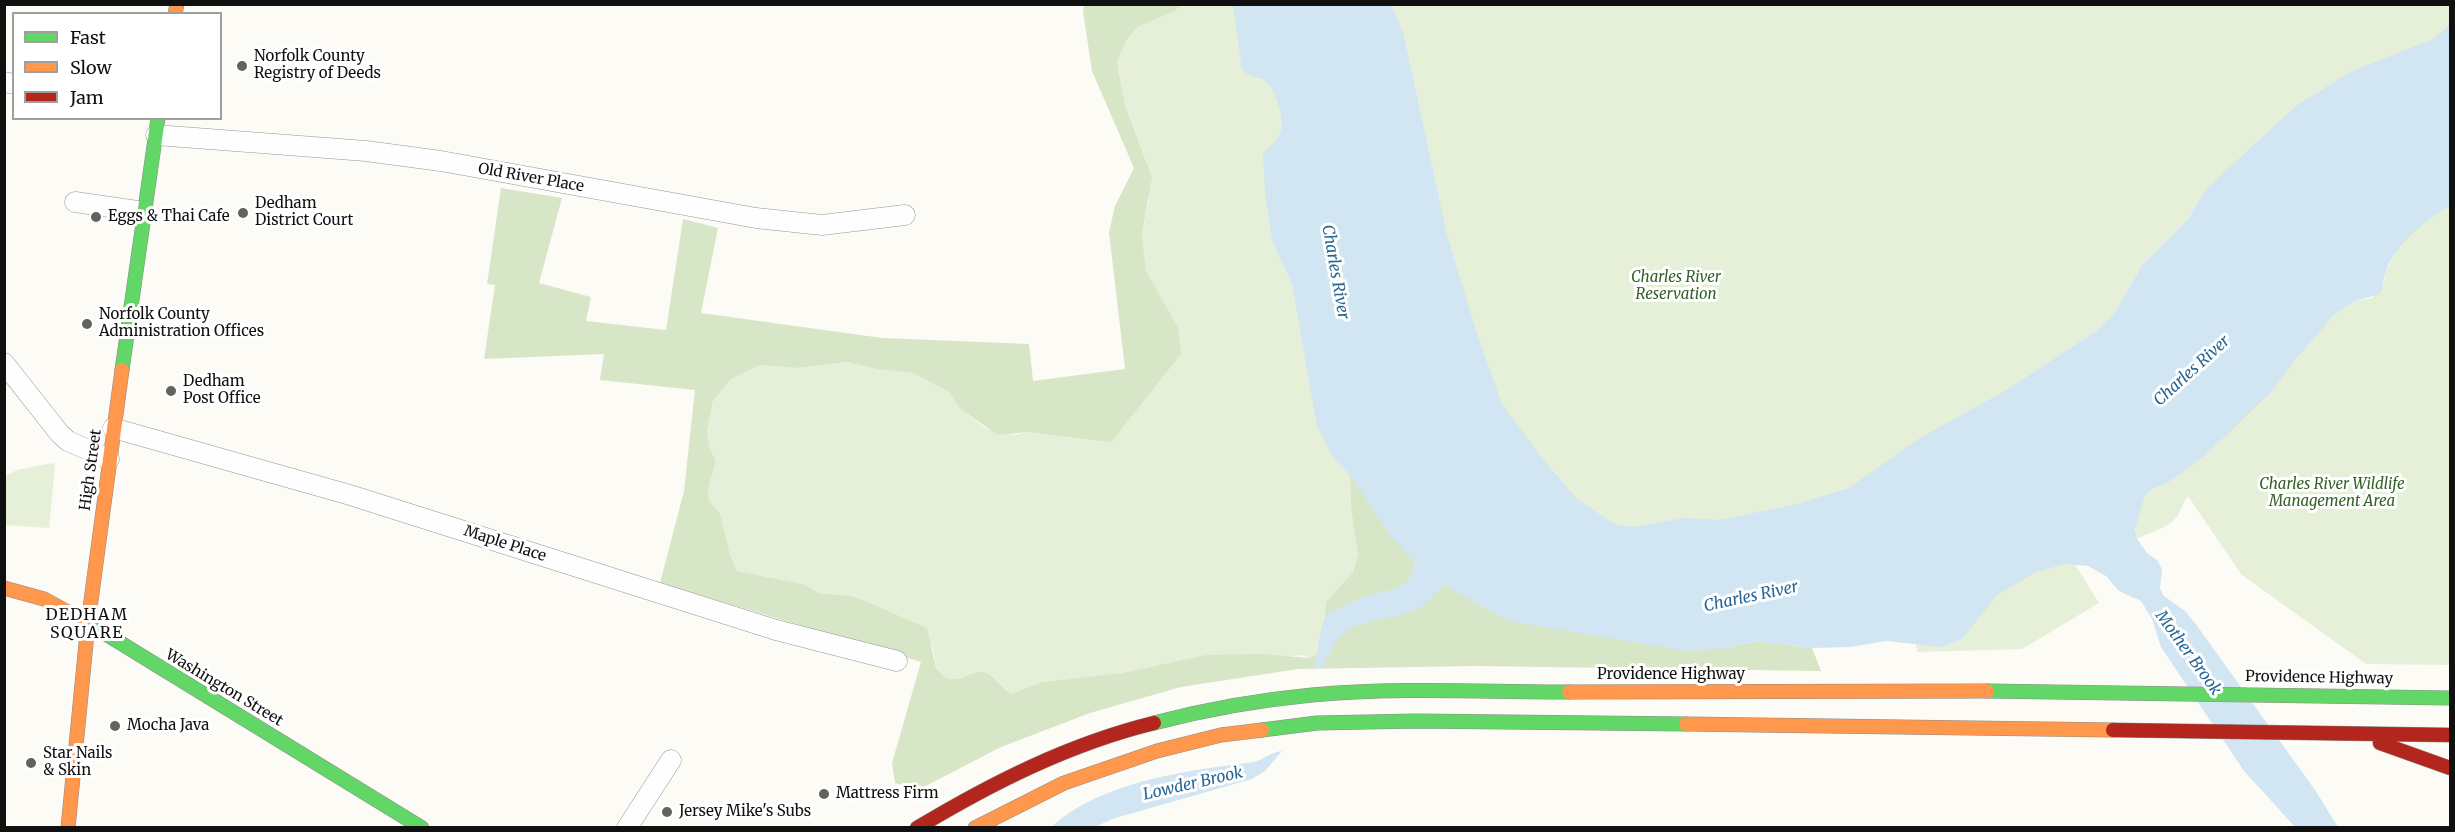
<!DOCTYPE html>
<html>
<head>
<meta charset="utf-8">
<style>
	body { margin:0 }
	#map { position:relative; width:2455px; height:832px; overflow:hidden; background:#fcfbf6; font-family:Merriweather,serif }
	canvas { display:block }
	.frame { position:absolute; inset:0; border:6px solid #101010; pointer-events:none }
	.legend { position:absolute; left:12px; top:12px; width:210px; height:108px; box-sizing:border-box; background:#fff; border:2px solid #9f9f9f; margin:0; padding:8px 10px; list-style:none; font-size:18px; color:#101010 }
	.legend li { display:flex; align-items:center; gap:12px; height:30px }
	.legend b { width:30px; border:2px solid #9f9f9f }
</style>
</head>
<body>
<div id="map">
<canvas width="2455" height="832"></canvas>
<div class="frame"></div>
<ul class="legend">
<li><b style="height:8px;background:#63d668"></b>Fast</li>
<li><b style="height:8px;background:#ff974d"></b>Slow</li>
<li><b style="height:8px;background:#b3261e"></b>Jam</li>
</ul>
</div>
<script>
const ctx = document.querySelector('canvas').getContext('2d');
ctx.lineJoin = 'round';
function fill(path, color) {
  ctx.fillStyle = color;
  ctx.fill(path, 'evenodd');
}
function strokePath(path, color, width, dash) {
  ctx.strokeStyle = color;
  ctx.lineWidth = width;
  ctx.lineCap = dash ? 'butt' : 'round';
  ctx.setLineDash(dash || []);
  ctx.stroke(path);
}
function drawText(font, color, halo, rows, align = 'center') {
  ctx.font = font + ' Merriweather,serif';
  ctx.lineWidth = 6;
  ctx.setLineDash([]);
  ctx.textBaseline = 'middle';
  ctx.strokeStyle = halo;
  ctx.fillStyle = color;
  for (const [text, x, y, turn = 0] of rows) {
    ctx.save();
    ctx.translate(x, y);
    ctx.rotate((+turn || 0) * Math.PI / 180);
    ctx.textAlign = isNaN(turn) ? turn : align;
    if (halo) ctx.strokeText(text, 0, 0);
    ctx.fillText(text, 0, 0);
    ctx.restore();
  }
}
fill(new Path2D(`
	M2450 4V25L2431 40 2398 54 2205 190 2188 219 2142 265 2116 311 2096 331 2010 389 1982 404 2024 486 1580 565 1307 5Z
	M1181 5H1233L1242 70C1252 79 1260 76 1267 82 1275 89 1285 121 1281 131 1278 140 1269 147 1263 153L1265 194 1272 240 1292 284 1304 353 1335 460 1350 475 1351 509 1358 554 1353 572 1326 602 1321 652 1310 658 1301 655 1042 682 1011 694C1004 688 995 677 989 674 979 668 970 675 961 678 956 680 951 678 946 678L936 668 933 647 854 596 819 593 803 584 737 571 730 554 720 513 709 501 708 490 716 461 710 449 707 431 713 401 731 379 760 365 798 368 847 362 876 369 913 373 949 392 960 409 985 428 1012 435 1027 432 1107 442 1152 285 1146 271 1142 235 1149 199 1146 160 1125 105 1117 60 1126 41 1138 27 1175 11Z
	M2450 204V665L2366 664 2241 574 2188 496C2182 503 2182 511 2176 518 2167 528 2149 533 2137 539 2133 525 2139 498 2153 489 2156 486 2163 485 2167 483L2333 316 2355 301 2372 298 2383 287 2386 271 2411 224Z
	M52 463 55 466 49 528 5 525V476L17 470Z
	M2071 558 2099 603 2022 649 1917 652 1913 617Z`), '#e6efd8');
fill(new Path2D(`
	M1084 5H1181L1175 11 1138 27 1126 41 1117 61 1125 105 1152 177 1142 235 1146 271 1178 328 1181 354 1112 441 1107 442 1027 432 998 435 960 409 949 392 913 373 876 369 847 362 798 368 760 365 731 379 713 401 707 431 710 449 716 461 708 490 709 501 720 513 730 554 737 571 803 584 819 593 853 596 927 628 936 668 946 678C951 678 956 680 961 678 970 675 979 668 989 674 994 677 1004 689 1011 694L1042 682 1123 673 1207 655 1261 654 1310 658 1321 652 1326 602 1353 572 1358 554 1351 509 1350 475 1335 460 1317 426 1292 284 1272 240 1265 194 1263 153C1269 147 1278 140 1281 131 1285 121 1275 89 1267 82 1260 76 1252 79 1242 70L1233 5 1291 116 1281 216 1720 649 1757 641 1812 648 1821 671 1475 666 1298 669 1181 687 1090 713 1001 747 918 790 895 783 892 763 921 662 660 583 684 491 695 390 600 380 604 354 484 359 495 285 487 284 501 188 562 198 539 283 591 297 586 321 666 330 683 219 718 228 701 313 882 338 1029 344 1033 381 1125 369 1109 232 1115 206 1134 168 1092 71 1083 11Z`), '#d7e6c7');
fill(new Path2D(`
	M1233 5H1391L1403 32 1447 235 1478 337 1502 404 1541 457 1576 498 1614 524 1632 527 1684 518 1719 520 1797 504 1849 488 1920 438 2010 388 2096 331 2116 311 2142 265 2188 219 2205 190 2296 106 2350 72 2431 40 2450 25V205C2426 221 2396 243 2386 271 2383 279 2384 286 2380 294L2355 301 2333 316 2294 361 2273 390 2236 426 2203 457 2167 483 2152 489 2144 498 2135 530 2137 539 2147 553 2157 560 2162 569 2160 589 2164 596 2185 611 2195 623 2315 790 2338 827H2295L2244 771 2161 647 2152 619 2141 601 2119 591 2106 576 2088 566 2064 564 2034 573 1997 595 1962 639 1942 647 1886 641 1851 647 1812 648 1757 641 1720 649 1687 651 1509 621 1444 585C1436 593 1427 604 1416 609 1370 629 1347 609 1323 667L1313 669C1319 651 1318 633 1326 615L1363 597 1397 588 1409 580 1415 563 1387 531 1350 475 1335 460 1317 426 1292 284 1272 240 1265 194 1263 153C1269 147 1278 140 1281 131 1285 121 1275 89 1267 82 1260 76 1252 79 1242 70Z
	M1282 751 1265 771 1252 779 1112 819 1095 827H1051C1104 780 1186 771 1254 762 1265 759 1270 752 1282 751Z`), '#d1e6f2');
const street = new Path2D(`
	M4 82 14 84
	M156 135 366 151 441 161 756 218 822 225 905 215
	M75 202 144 212
	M4 363 60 434 68 441 109 459
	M113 428 350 495 776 630 897 661
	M627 828 671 760`);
const fast = new Path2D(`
	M122 370 158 118
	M88 623 422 828
	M1987 691 2450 698
	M1154 723C1207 709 1259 700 1312 695 1397 687 1484 692 1569 692
	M1262 730 1317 723 1416 721 1686 724`);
const slow = new Path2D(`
	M175 14 177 4
	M4 588 44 599 88 623
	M1569 692 1987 691
	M1686 724 2113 730
	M68 828 88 623 122 370
	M975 828 1064 783 1157 751 1221 735 1262 730`);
const jam = new Path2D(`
	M2113 730 2450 735
	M2380 743 2450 768
	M917 828C992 783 1069 744 1154 723`);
strokePath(street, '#969694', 21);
strokePath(fast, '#8d8c8a', 15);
strokePath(slow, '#8d8c8a', 15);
strokePath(jam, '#8d8c8a', 15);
strokePath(street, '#fffefe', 20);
strokePath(fast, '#63d668', 14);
strokePath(slow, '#ff974d', 14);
strokePath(jam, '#b3261e', 14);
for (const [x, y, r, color] of [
	[242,66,6,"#636260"],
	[243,213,6,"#636260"],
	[96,217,6,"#636260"],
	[87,324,6,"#636260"],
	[171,391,6,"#636260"],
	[115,726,6,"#636260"],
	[31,763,6,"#636260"],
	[824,794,6,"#636260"],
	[667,812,6,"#636260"]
]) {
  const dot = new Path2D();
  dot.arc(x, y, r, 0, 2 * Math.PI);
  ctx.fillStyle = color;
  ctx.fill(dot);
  strokePath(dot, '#fff', 2);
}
drawText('15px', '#101010', '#fff', [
	["Norfolk County",254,57],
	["Registry of Deeds",254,74],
	["Dedham",255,204],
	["District Court",255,221],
	["Eggs & Thai Cafe",108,217],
	["Norfolk County",99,315],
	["Administration Offices",99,332],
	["Dedham",183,382],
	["Post Office",183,399],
	["Mocha Java",127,726],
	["Star Nails",43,754],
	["& Skin",43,771],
	["Mattress Firm",836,794],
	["Jersey Mike's Subs",679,812]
], 'left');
drawText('15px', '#101010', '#fff', [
	["Old River Place",531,178,10],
	["High Street",91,470,-82],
	["Maple Place",505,544,18],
	["Providence Highway",1671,675],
	["Providence Highway",2319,678,1],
	["Washington Street",224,688,31]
]);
drawText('italic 15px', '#336127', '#fff', [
	["Charles River",1676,278],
	["Reservation",1676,295],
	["Charles River Wildlife",2332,485],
	["Management Area",2332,502]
]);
drawText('italic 16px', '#266594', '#fff', [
	["Charles River",1335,272,80],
	["Charles River",2192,371,-42],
	["Charles River",1751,597,-12],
	["Mother Brook",2188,653,54],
	["Lowder Brook",1193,784,-13]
]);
ctx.letterSpacing = '1.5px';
drawText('16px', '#101010', '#fff', [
	["DEDHAM",87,615],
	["SQUARE",87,633]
]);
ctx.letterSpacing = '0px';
</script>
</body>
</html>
